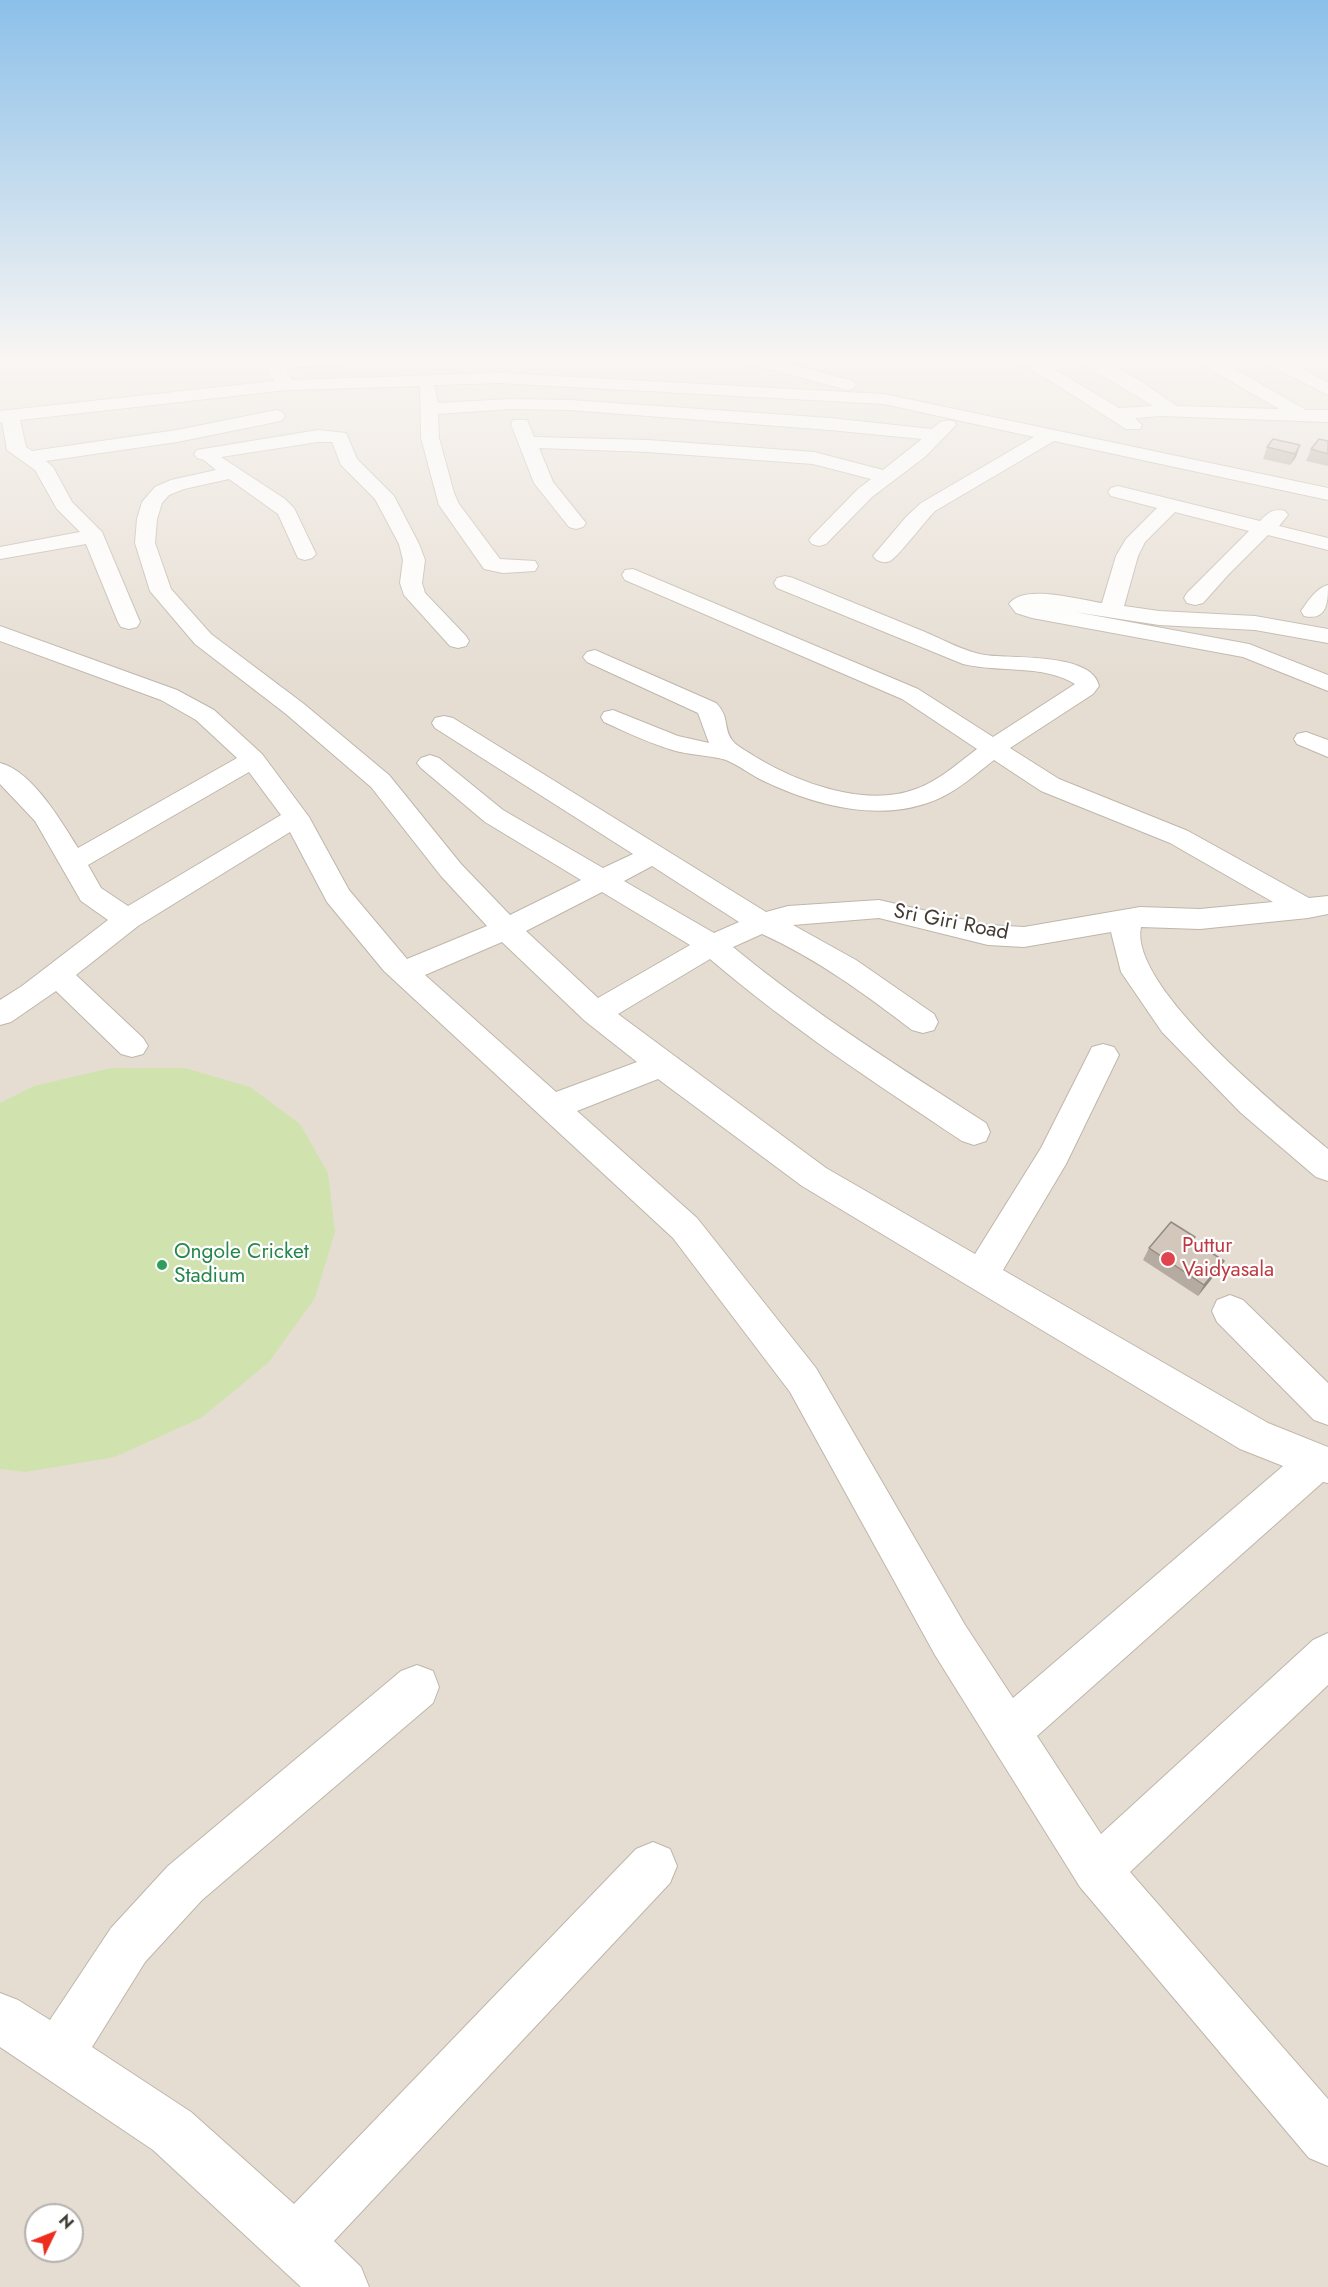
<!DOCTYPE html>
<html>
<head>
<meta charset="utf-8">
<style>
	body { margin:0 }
	#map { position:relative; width:1328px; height:2287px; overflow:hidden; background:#f1ece4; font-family:Jost,sans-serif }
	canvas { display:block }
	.north { position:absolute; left:24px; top:2203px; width:60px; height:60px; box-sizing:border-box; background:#fff; border:2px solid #b4b1ae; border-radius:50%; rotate:47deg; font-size:16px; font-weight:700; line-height:24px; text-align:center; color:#433c34 }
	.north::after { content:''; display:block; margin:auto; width:21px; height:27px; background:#ed2e1f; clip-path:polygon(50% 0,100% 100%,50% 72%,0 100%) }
</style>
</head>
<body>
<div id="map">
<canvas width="1328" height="2287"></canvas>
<div class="north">N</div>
</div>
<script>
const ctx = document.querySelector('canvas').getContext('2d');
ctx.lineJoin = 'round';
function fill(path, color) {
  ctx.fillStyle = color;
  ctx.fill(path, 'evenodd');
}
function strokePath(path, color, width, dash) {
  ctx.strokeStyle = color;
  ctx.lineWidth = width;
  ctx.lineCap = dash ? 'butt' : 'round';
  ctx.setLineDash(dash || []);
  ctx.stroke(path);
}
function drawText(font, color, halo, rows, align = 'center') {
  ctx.font = font + ' Jost,sans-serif';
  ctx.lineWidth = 4.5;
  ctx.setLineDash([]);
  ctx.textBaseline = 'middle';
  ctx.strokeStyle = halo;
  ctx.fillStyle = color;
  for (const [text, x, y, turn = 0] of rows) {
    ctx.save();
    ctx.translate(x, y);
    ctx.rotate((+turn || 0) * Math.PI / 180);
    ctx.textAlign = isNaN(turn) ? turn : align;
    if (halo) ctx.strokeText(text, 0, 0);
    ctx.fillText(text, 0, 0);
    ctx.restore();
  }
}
fill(new Path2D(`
	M0 357H1328V2287H0ZM36 2215H72V2251H36Z`), '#e5ddd2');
fill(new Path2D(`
	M111 1068H185L250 1087 300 1124 328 1173 335 1232 315 1298 269 1362 201 1418 115 1457 25 1472 0 1469V1103L34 1086Z`), '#d0e3af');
const minor = new Path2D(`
	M302 357H348L345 361 339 362 286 369 292 380 500 373 884 394 1328 488V500L1054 441 935 511C925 521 898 557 890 561 886 563 881 562 877 560L873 556 906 517 921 503 1034 437 884 404 500 383 434 385 438 403 510 399 570 400 830 418 932 429C939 422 943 419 954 421L956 425 926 456 872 497 826 544 819 546 812 544 809 540 812 536 858 489 871 479 813 464 648 452 539 448 553 482 586 523 583 527 576 529 569 527 534 483 511 424 513 420H527L534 437 648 440 814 452 883 470 922 439 830 430 570 410 510 409 438 414 439 438 454 493 459 504 500 559 535 561 538 566 535 571 503 573 484 569 439 505 421 438 420 386 287 390 20 420 26 447 32 451 177 430 276 410 282 412 285 416 282 420 276 422 177 442 46 461 53 467 72 502 102 532 140 622 137 627 129 629 121 627 118 622 86 544 0 559V547L80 532 57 509 35 470 7 450 2 422 0 423V411L275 381 267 371 274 361Z
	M738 357H765L853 381 856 385 853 389 847 390 741 361Z
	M1013 357H1034L1119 408 1153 406 1079 361 1077 357H1097L1139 380 1177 406 1279 409 1196 361 1193 357H1214L1306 410H1328V422L1161 416 1135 418 1142 425 1140 429H1126Z
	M1259 357H1280L1328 383V395L1262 361Z
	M318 430 346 433 357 459 394 496 419 544 425 560 422 583 425 593 466 636 469 641 466 646 458 648 450 646 404 595 400 583 403 560 399 544 375 499 341 465 332 442H318L221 457 285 499 294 508 316 554 312 558 305 560 298 558 278 514 229 479 184 489 169 495 162 503 157 519 155 543 171 589 211 634 304 704 389 775 461 864 510 915 581 880 485 822 421 768 417 763 421 758 430 755 439 758 503 810 603 868 633 854 435 728 432 723 435 718 444 716 453 718 766 912 788 906 879 900 988 925 1024 927 1140 907 1200 909 1273 902 1170 843 1041 791 994 760C977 773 961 788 942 797 886 824 819 807 766 782 752 776 739 765 726 760 715 756 690 755 676 751 651 744 628 733 604 722L601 717 604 712 613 710 678 736 709 743 698 713 587 662 583 657 587 652 595 650 716 703C730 717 723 728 732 740 737 747 747 751 754 756 798 783 865 808 916 789 939 781 958 763 977 749L902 699 625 580 622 575 625 570 633 569 918 689 993 737 1075 684C1042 664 1000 673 963 664L777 588 774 583 777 578 785 576 793 578C837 596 881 614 925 632 944 640 965 652 985 655 1011 659 1092 652 1099 686L1093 694 1010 748 1059 779 1188 831 1309 898 1328 896V914L1308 918 1200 929 1141 927C1128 987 1284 1112 1328 1149V1181L1316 1177 1241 1113 1162 1032 1121 972 1111 932 1024 947 988 945 879 918 793 925 856 960 934 1014 938 1022 934 1030 923 1033 912 1030C865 994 817 959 762 934L733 947C813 1013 899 1067 986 1123L990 1132 986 1141 974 1145 962 1141C875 1083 791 1028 710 959L618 1014 826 1168 975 1254 1041 1148 1092 1047 1103 1044 1114 1047 1119 1055 1066 1164 1003 1270 1268 1423 1328 1447V1483L1323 1482 1037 1736 1101 1834 1313 1640 1328 1633V1685L1130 1872 1328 2099V2166L1309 2158 1080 1887 935 1655 790 1392 673 1238 384 971 327 902 290 832 138 926 76 975 143 1038 148 1046 143 1054 132 1057 121 1054 56 991 11 1022 0 1025V1000L22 986 108 920 81 901 35 821 0 784V763C32 771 61 821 78 848L237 758 196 720 161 700 0 641V626L177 690 214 710 262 754 309 817 349 890 407 959 487 926 441 876 371 787 286 714 195 644 150 591 135 543 137 519 142 502 155 487 171 480 216 470 204 460 197 458 194 454 197 450ZM249 772 281 815 128 906 101 888 88 865ZM652 866 739 922 714 933 624 881ZM602 892 690 945 598 998 526 931ZM502 942 585 1021 637 1062 556 1092 425 975ZM658 1079 802 1186 1240 1449 1283 1466 1013 1698 965 1625 816 1368 697 1218 577 1111Z
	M1118 486 1260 521C1268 513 1273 508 1285 511L1288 515 1279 526 1328 538V550L1268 535 1228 575 1203 603 1195 605 1187 603 1184 598 1187 593 1249 531 1175 512 1145 542 1138 556 1124 606 1159 611 1255 616 1328 629V643L1255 630 1159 625 1075 612 1249 644 1328 675V691L1243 657 1032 618 1016 613 1009 604C1023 583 1080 600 1102 603L1116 556 1126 539 1157 508 1111 496 1108 492 1111 488Z
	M1328 585C1328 603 1327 621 1304 616L1301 611C1308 601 1316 588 1328 585Z
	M1306 732 1328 740V757L1297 744 1294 739 1297 734Z
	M1230 1295 1243 1300 1328 1383V1425L1314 1420 1217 1322 1212 1311 1217 1300Z
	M417 1665 433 1671 439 1687 433 1703 202 1900 145 1962 92 2047 191 2112 294 2204 636 1849 653 1842 670 1849 677 1866 670 1883 334 2241 361 2267 369 2287H301L153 2150 0 2047V1993L18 2000 50 2020 111 1928 168 1866 401 1671Z`);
strokePath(minor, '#bfb6aa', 2);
fill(minor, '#fff');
fill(new Path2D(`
	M1328 441V466L1306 461 1311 449Z
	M1300 445 1296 457 1290 465 1263 459 1267 447Z
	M1193 1240 1224 1261 1217 1272 1198 1296 1143 1260 1149 1248Z`), '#b5aba0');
fill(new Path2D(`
	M1300 445 1296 457 1290 465 1295 454Z
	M1224 1261 1217 1272 1198 1296 1204 1285Z`), '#938b82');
const building = new Path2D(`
	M1273 439 1300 445 1295 454 1267 447Z
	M1319 439 1328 441V454L1311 449Z
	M1171 1222 1195 1237 1192 1240 1224 1261 1204 1285 1149 1248Z`);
fill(building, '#d2c7ba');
strokePath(building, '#938b82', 1.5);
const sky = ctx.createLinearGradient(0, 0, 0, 677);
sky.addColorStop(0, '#8cc0e9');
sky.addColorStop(0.53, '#f9f6f3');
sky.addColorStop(1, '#f9f6f300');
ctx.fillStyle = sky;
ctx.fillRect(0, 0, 1328, 677);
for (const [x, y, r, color] of [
	[1168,1259,8,"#e0444e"],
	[162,1265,6,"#2e9e5b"]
]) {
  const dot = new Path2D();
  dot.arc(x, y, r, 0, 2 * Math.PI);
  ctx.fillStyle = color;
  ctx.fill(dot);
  strokePath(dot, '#fff', 2);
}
drawText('21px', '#433c34', '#fff', [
	["Sri Giri Road",951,923,11]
]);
drawText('21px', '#be3a42', '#fff', [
	["Puttur",1182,1247],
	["Vaidyasala",1182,1271]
], 'left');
drawText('21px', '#27864d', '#fff', [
	["Ongole Cricket",174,1253],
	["Stadium",174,1277]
], 'left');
</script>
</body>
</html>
